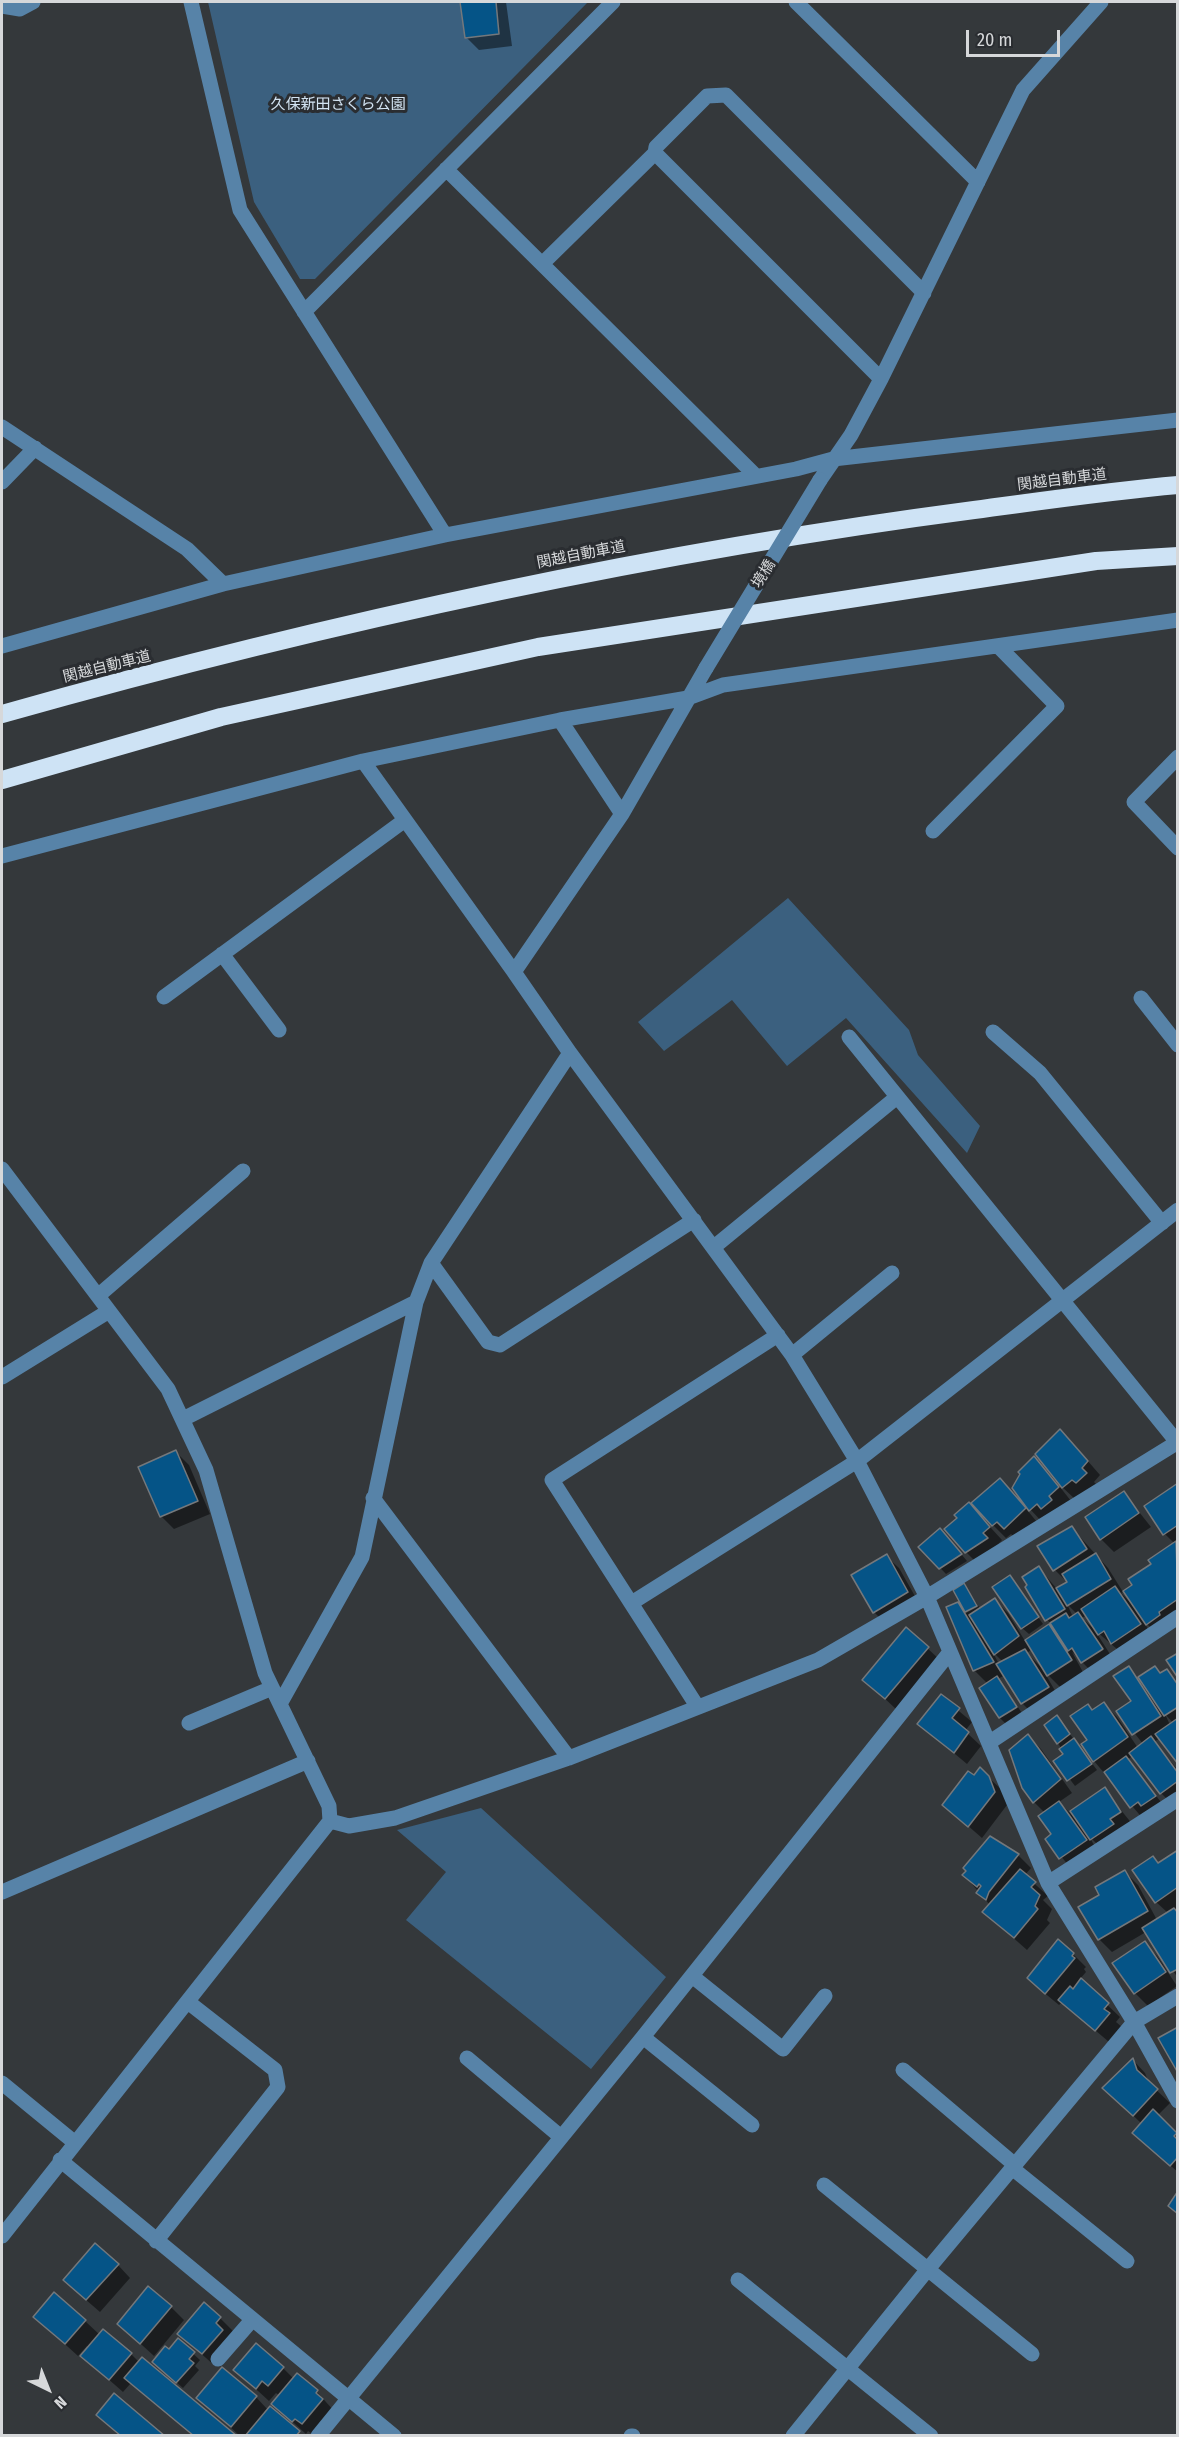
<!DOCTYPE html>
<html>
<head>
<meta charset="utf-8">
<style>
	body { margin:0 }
	#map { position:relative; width:1179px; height:2437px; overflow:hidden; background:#34383b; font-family:"Fira Sans Condensed",sans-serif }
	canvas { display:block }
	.frame { position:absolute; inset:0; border:3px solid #d6d8da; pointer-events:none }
	.north { position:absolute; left:18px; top:2359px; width:60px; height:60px; -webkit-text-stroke:4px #2a2d31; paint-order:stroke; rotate:137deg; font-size:16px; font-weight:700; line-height:24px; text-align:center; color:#d6d8da }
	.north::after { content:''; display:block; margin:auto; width:21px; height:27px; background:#d6d8da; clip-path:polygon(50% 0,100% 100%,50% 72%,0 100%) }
	.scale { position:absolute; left:966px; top:30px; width:94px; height:27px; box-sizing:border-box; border:3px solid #d6d8da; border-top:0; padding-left:8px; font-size:18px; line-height:21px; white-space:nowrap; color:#d6d8da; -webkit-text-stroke:4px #2a2d31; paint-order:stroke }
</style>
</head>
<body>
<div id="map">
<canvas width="1179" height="2437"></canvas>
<div class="frame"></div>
<div class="north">N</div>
<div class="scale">20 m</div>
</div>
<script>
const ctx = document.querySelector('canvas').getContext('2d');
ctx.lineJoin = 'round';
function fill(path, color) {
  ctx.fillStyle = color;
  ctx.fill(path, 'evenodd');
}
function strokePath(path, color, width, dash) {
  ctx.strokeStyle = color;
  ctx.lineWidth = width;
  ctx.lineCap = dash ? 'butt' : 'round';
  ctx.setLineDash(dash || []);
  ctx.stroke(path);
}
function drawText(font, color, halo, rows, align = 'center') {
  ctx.font = font + ' "Fira Sans Condensed","Noto Sans JP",sans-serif';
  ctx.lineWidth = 6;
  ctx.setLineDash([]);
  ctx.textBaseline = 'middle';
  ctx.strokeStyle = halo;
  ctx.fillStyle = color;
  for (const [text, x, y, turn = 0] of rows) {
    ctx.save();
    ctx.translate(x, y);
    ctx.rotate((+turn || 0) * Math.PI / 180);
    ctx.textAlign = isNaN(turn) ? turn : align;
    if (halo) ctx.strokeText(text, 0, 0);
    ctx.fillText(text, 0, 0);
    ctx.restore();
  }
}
fill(new Path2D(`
	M208 2H588L315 279H300L254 202Z
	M788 898 909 1030 918 1055 980 1126 967 1153 846 1018 787 1066 732 1000 664 1051 638 1022Z
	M481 1808 666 1977 591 2069 406 1920 446 1872 397 1830Z`), '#3b607f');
fill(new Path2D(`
	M462 2H506L512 46 479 50 466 37Z
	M1073 1444 1100 1475 1094 1482 1099 1487 1076 1500 1061 1486 1060 1487 1071 1501 1043 1523 1030 1509 1034 1458 1051 1475Z
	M176 1452 189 1465 210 1514 174 1529 161 1516 140 1468Z
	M1178 1485V1620L1160 1637 1143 1620 1153 1638 1125 1656 1096 1631 1087 1615 1082 1618 1094 1629 1115 1662 1095 1675 1072 1652 1084 1674 1061 1688 1043 1670 1061 1701 1035 1716 1023 1704 1005 1675 998 1679 1022 1713 1006 1724 1000 1718 988 1684 974 1670 957 1603 966 1613 979 1606 980 1610 995 1600 1008 1613 1025 1641 1051 1625 1027 1587 1039 1568 1057 1589 1068 1583 1055 1570 1072 1528 1108 1568 1123 1592 1121 1593 1131 1603 1134 1585 1175 1544 1165 1534ZM1067 1604 1077 1614 1073 1617ZM1032 1649 1042 1668 1027 1653ZM992 1651 1003 1662 999 1664Z
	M1013 1493 1037 1522 1018 1541 1011 1534 1006 1538 993 1525Z
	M1124 1493 1151 1527 1114 1552 1101 1539Z
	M981 1517 1002 1540 979 1565 966 1552 959 1518Z
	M946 1536 967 1561 946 1574 920 1547Z
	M886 1556 899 1568 920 1605 887 1625 874 1612Z
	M1010 1577 1043 1624 1029 1634 1022 1628Z
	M964 1585 977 1604 966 1610Z
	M907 1629 941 1661 898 1711 864 1679Z
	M1128 1668 1138 1679 1155 1668 1161 1674 1166 1671 1178 1682V1762L1160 1738 1154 1742 1178 1770V1803L1174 1806 1161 1793 1133 1756 1128 1759 1167 1810 1144 1820 1094 1761 1089 1740 1093 1711 1104 1704 1117 1717 1138 1748 1143 1744 1118 1712 1133 1702ZM1165 1714 1173 1723 1170 1725Z
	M941 1696 972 1722 965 1731 981 1746 967 1764 919 1724Z
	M1057 1717 1097 1770 1075 1786 1056 1761 1065 1755 1058 1743Z
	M1028 1736 1041 1749 1072 1793 1059 1802 1076 1819 1104 1789 1133 1825 1104 1851 1088 1835 1099 1853 1073 1871 1047 1839 1053 1835 1045 1813 1034 1802Z
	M974 1777H988L1002 1790 1007 1805 982 1838 944 1805Z
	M1178 1851V1909L1175 1911 1178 1913V1978L1146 1932 1112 1952 1099 1939 1080 1908 1101 1896 1125 1872 1138 1885 1157 1920 1168 1913 1156 1902 1153 1858 1159 1864Z
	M1018 1855 1031 1868 1025 1875 1048 1896 1043 1900 1052 1909 1047 1920 1050 1923 1027 1950 984 1912 990 1905 964 1875Z
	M1144 1943 1157 1956 1177 1986 1148 2006 1135 1993Z
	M1073 1954 1086 1967 1084 1969 1086 1972 1080 1979 1120 2017 1116 2022 1122 2027 1109 2042 1062 2002 1059 2005 1042 1991Z
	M1133 2060 1145 2073 1149 2083 1170 2103 1158 2115 1178 2133V2172L1147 2146 1142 2124 1117 2100Z
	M118 2265 130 2278 100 2312 78 2293Z
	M171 2307 184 2320 154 2356 119 2324Z
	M35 2317 85 2321 100 2335 131 2354 139 2362 131 2383 123 2392 82 2356 89 2348 87 2346 78 2356Z
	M220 2318 233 2331 235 2344 215 2366 179 2334Z
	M178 2340 200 2360 195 2366 199 2370 183 2388 160 2368Z
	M283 2368 294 2379 297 2375 317 2392 335 2412 315 2436 308 2431 306 2434 273 2404 280 2396 276 2393 269 2401 235 2370Z
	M256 2397 268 2410 302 2436H240L198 2398Z`), '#0007');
const building = new Path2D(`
	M460 2H496L499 34 465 38Z
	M1060 1429 1088 1461 1082 1468 1087 1473 1076 1483 1072 1480 1062 1488 1035 1454Z
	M176 1450 198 1501 160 1517 138 1467Z
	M1034 1456 1059 1487 1049 1496 1052 1500 1041 1509 1037 1504 1029 1511 1012 1488 1020 1474 1018 1472Z
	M1000 1478 1026 1508 1004 1529 997 1522 992 1526 971 1503Z
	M1178 1483V1525L1163 1535 1144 1506Z
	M1124 1491 1139 1513 1100 1540 1085 1517Z
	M969 1502 990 1527 983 1533 988 1538 965 1553 944 1529 957 1518 954 1515Z
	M1072 1526 1087 1549 1053 1571 1037 1546Z
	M940 1528 962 1554 939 1569 918 1547Z
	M1176 1541 1178 1599 1159 1612 1160 1615 1146 1625 1123 1591 1132 1585 1128 1579 1151 1564 1148 1560Z
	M1096 1553 1111 1579 1067 1606 1056 1588 1067 1582 1062 1574Z
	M887 1554 908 1592 873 1613 851 1575Z
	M1039 1566 1065 1609 1045 1621 1025 1587 1027 1585 1022 1577Z
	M1010 1575 1039 1617 1021 1629 992 1587Z
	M964 1583 977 1606 965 1612 953 1590Z
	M1115 1586 1141 1624 1111 1644 1104 1631 1098 1635 1081 1609Z
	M995 1598 1019 1636 994 1655 969 1615Z
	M958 1602 994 1662 973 1671 946 1607Z
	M1078 1612 1103 1649 1081 1663 1072 1648 1068 1651 1050 1623 1066 1613 1069 1618Z
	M1049 1624 1072 1660 1047 1676 1025 1640Z
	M906 1627 929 1647 885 1699 862 1680Z
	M1025 1649 1049 1687 1021 1704 996 1664Z
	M1178 1653V1678L1166 1660Z
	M1129 1666 1161 1716 1132 1735 1116 1711 1131 1701 1113 1676Z
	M1155 1666 1160 1673 1167 1669 1178 1685V1707L1164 1716 1138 1677Z
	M997 1676 1017 1707 999 1718 979 1688Z
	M941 1694 960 1708 952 1718 969 1732 954 1753 917 1724Z
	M1104 1702 1128 1737 1093 1762 1081 1744 1087 1740 1070 1716 1088 1704 1092 1710Z
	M1057 1715 1070 1734 1057 1744 1044 1725Z
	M1178 1718V1764L1155 1734Z
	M1028 1734 1061 1779 1033 1803 1022 1788 1009 1750Z
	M1151 1736 1178 1773V1781L1160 1794 1129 1753Z
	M1074 1738 1092 1764 1067 1781 1053 1761 1063 1754 1059 1749Z
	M1126 1756 1156 1796 1141 1806 1138 1802 1130 1808 1104 1772Z
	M980 1767 989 1776 995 1792 968 1827 942 1805 968 1771 974 1775Z
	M1105 1787 1121 1812 1110 1819 1114 1824 1090 1840 1070 1811Z
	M1059 1801 1087 1840 1059 1859 1045 1839 1051 1834 1038 1816Z
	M990 1836 1019 1854 989 1892 986 1900 976 1893 981 1886 979 1884 977 1887 962 1875 966 1871 963 1868Z
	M1178 1850V1887L1155 1903 1132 1870 1153 1856 1158 1863Z
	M1020 1869 1036 1882 1031 1887 1040 1895 1035 1906 1038 1909 1014 1938 982 1912Z
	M1125 1870 1148 1911 1098 1940 1078 1907 1099 1895 1095 1887Z
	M1174 1908 1178 1913V1969L1170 1973 1142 1928Z
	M1058 1939 1074 1953 1072 1956 1075 1958 1045 1994 1027 1978Z
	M1145 1941 1166 1972 1134 1994 1112 1963Z
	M1081 1978 1109 2003 1104 2009 1110 2013 1095 2031 1058 2000 1070 1986 1073 1989Z
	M1178 2027V2073L1158 2038Z
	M1133 2058 1137 2070 1158 2089 1133 2116 1102 2088Z
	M1153 2109 1177 2133 1174 2136 1178 2140V2157L1170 2166 1132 2133Z
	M1178 2191V2214L1168 2206Z
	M95 2243 119 2264 86 2300 63 2280Z
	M148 2286 172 2306 140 2344 117 2324Z
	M54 2292 86 2320 65 2344 33 2317Z
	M204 2302 221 2317 216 2323 223 2330 202 2354 177 2334Z
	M103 2329 132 2353 109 2380 80 2356Z
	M178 2338 195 2352 189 2359 194 2363 176 2383 152 2362 165 2346 169 2349Z
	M256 2343 284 2367 268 2386 262 2381 256 2389 233 2370Z
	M142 2357 237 2436H194L124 2378Z
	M222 2367 257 2396 231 2427 196 2398Z
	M297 2373 318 2390 316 2393 323 2399 302 2424 295 2419 292 2422 271 2404Z
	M114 2393 165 2436H121L96 2415Z
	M270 2406 300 2431 296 2436H245Z`);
fill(building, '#055487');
strokePath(building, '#74787c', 1.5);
strokePath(new Path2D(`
	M191 2 240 210 445 535
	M796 2 978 182
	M2 6 20 9 33 2
	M655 153 881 379
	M446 169 756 476
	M542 264 655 153 656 147 707 96 726 95 924 293
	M304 312 613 2
	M2 427 187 549 223 584
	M820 480 851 435 881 379 1023 90 1101 2
	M2 482 35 448
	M2 646 223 584 445 535 796 469 833 459 1178 420
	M706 668 622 814 514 972 570 1053 792 1355 857 1461 927 1597 1048 1883 1134 2022 1178 2101
	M560 720 622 814
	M1178 757 1134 802 1178 848
	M363 761 514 972
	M933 831 1057 706 998 646
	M2 856 363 761 560 720 688 698 723 685 1178 620
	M222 954 279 1030
	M164 997 405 820
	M1141 998 1178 1045
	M993 1032 1040 1073 1162 1223
	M849 1037 1177 1442
	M2 1169 168 1389 206 1470 265 1673 329 1806 330 1821 2 2236
	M714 1247 897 1097
	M431 1263 488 1342 500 1345 694 1220
	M99 1295 243 1171
	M792 1355 892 1273
	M2 1377 109 1311
	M183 1419 416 1302
	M373 1498 569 1758
	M633 1602 857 1461 1178 1210
	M281 1702 362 1557 416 1302 431 1263 570 1053
	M697 1706 552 1480 778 1335
	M189 1723 272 1688
	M990 1742 1178 1617
	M330 1821 349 1826 395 1818 569 1758 818 1660 927 1597 1178 1442
	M1048 1883 1178 1799
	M2 1892 308 1761
	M692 1976 783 2049 825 1996
	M643 2037 752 2125
	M467 2058 561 2137
	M903 2070 1015 2165
	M2 2083 74 2142
	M60 2160 394 2436
	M1012 2168 1127 2261
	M824 2185 1032 2354
	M156 2241 278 2087 275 2070 188 2002
	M738 2280 931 2436
	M218 2359 252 2320
	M318 2436 643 2037 950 1652
	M631 2436H633
	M793 2436 928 2269 1134 2022 1178 1996`), '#5783a8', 15);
strokePath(new Path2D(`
	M2 714C321 624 645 553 974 510 1042 501 1109 491 1178 485
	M2 780 221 717 538 647 1096 561 1178 556`), '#cee3f5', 18);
strokePath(new Path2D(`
	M706 668 820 480`), '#5783a8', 15);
drawText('15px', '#d2e3f2', '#2a2d31', [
	["久保新田さくら公園",338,105]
]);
drawText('15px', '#d6d8da', '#2a2d31', [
	["関越自動車道",1062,480,-7],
	["関越自動車道",581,555,-11],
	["境橋",764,574,-58],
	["関越自動車道",107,667,-14]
]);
</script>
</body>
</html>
